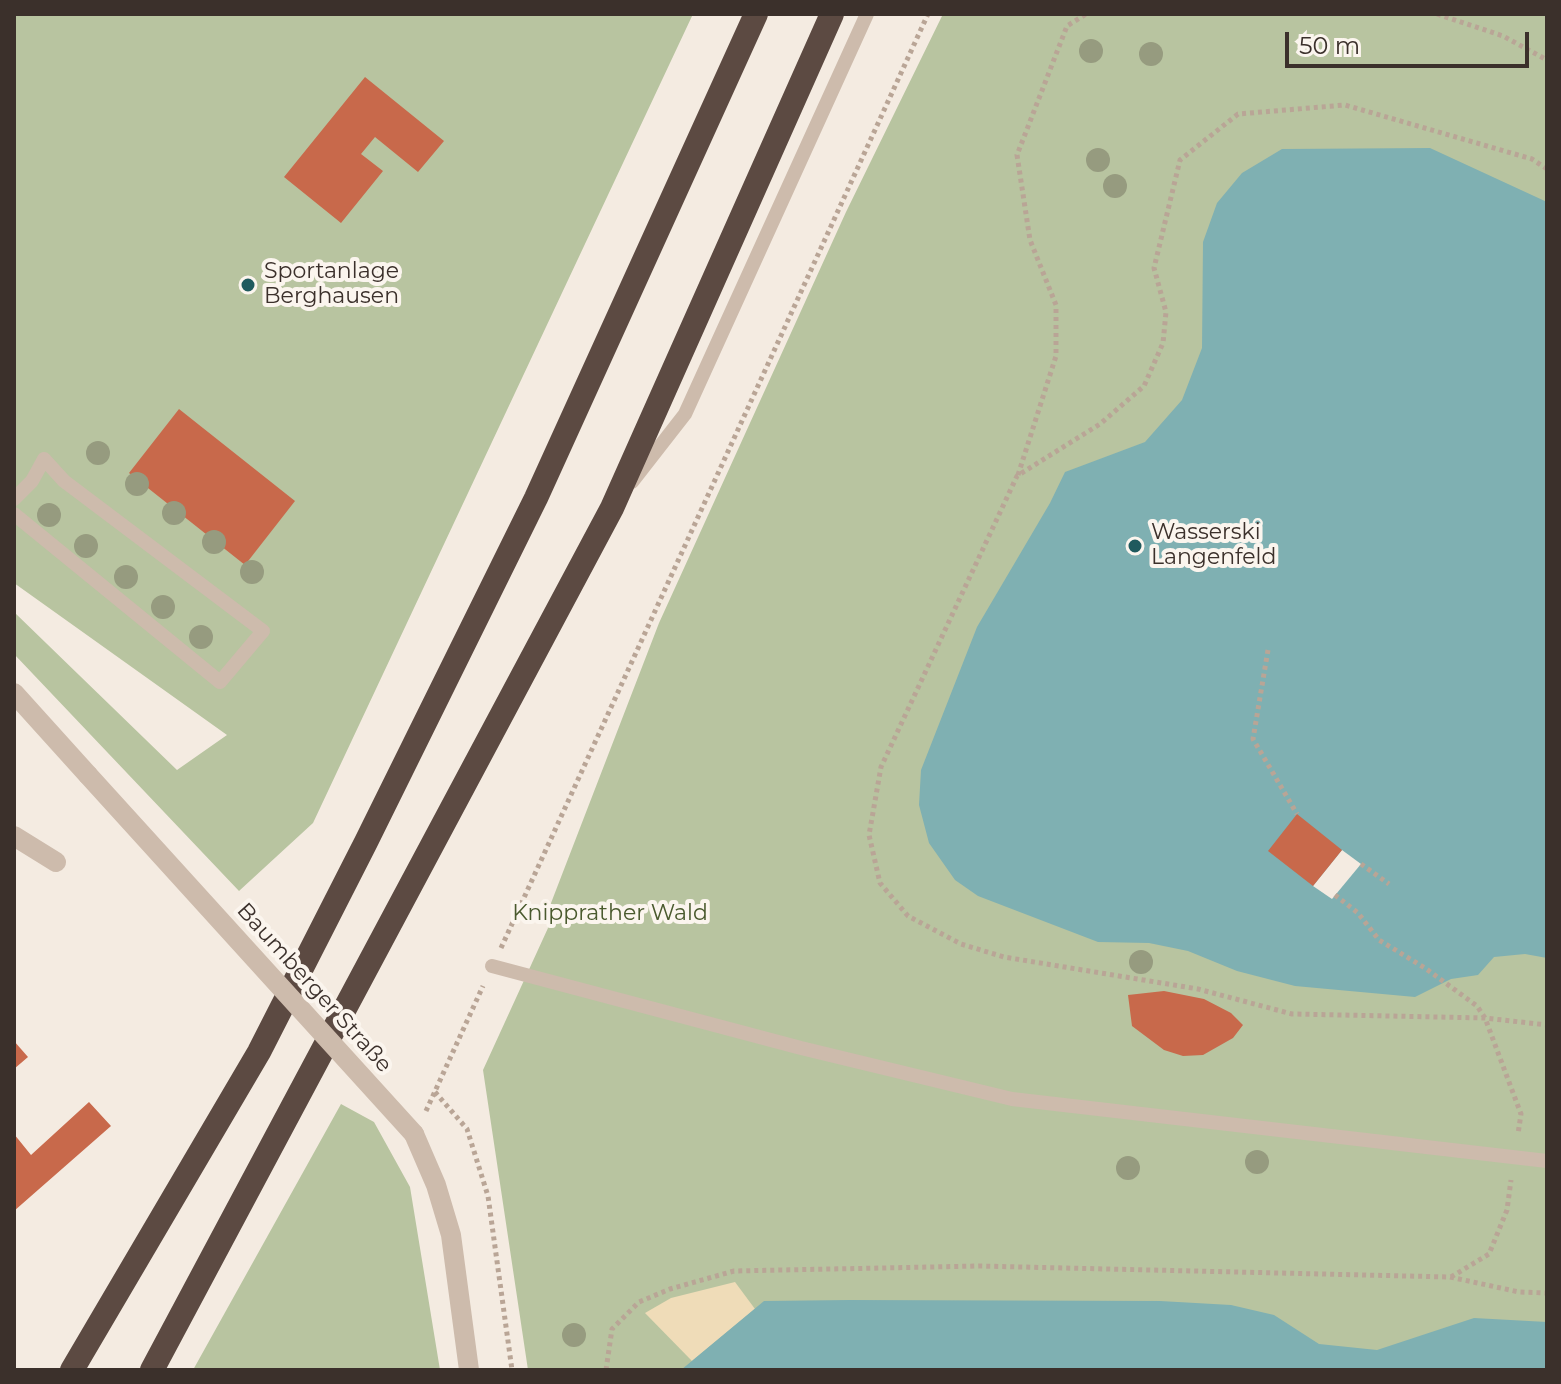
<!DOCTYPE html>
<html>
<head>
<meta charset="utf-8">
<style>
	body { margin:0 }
	#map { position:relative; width:1561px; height:1384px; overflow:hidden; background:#f4ebe1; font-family:Montserrat,sans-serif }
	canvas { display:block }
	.frame { position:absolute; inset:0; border:16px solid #3b302b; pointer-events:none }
	.scale { position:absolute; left:1285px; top:32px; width:244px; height:36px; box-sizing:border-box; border:4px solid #3b302b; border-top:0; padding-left:10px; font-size:24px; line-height:28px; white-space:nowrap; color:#3b302b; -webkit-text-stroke:6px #fbf5ee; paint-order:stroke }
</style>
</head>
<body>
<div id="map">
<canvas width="1561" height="1384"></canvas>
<div class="frame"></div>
<div class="scale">50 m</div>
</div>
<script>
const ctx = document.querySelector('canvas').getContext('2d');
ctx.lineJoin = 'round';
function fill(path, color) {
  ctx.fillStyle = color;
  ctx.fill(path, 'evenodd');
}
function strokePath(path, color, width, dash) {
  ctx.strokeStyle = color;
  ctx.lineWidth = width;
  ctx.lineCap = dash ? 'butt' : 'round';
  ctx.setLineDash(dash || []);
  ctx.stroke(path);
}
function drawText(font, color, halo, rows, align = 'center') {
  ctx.font = font + ' Montserrat,sans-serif';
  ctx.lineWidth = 8;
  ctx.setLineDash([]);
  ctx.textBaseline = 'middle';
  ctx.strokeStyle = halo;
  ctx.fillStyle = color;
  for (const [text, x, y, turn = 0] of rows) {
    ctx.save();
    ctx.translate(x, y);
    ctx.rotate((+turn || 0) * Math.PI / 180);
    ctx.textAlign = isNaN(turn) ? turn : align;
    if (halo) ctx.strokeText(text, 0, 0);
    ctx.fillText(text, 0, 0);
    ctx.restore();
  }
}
fill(new Path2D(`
	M14 14H693L313 823 239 891 14 654V612L177 770 227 735 14 583Z
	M943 14H1547V1370H528L483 1070 548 928 546 916 659 623 846 212Z
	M341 1104 374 1122 410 1187 440 1370H193Z`), '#b8c4a0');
fill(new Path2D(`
	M735 1282 755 1309 692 1361 645 1313 671 1298Z`), '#efdcb8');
fill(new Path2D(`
	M1430 148 1547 202V958L1525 954 1494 957 1478 975 1451 979 1415 997 1295 986 1237 971 1188 951 1149 943 1098 942 978 896 955 880 929 843 919 805 921 770 977 627 1050 503 1065 472 1145 442 1182 400 1202 348 1203 242 1217 203 1242 173 1282 149Z
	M849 1300 1160 1301 1231 1305 1274 1315 1319 1344 1377 1350 1474 1318 1547 1322V1370H681L764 1301Z`), '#7fb0b2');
fill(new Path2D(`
	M1342 850 1361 864 1332 899 1313 886Z`), '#f4ebe1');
fill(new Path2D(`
	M365 77 444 141 418 172 375 137 361 154 383 171 341 223 284 177Z
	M179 409 295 501 245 565 129 473Z
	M1297 814 1342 850 1313 886 1268 851Z
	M1164 991 1204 999 1231 1013 1243 1025 1233 1038 1203 1055 1183 1056 1164 1050 1132 1026 1128 995Z
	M14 1041 28 1057 14 1069Z
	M89 1102 111 1126 14 1211V1134L31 1155Z`), '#c8694b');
strokePath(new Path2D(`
	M1437 14 1503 36 1547 60
	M1547 169 1532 159 1345 105 1238 114 1180 160 1154 268 1166 312 1163 343 1144 386 1100 424 1017 476 881 767 869 835 880 883 908 916 961 944 1004 957 1198 989 1292 1014 1485 1018 1547 1025
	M1018 475 1056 356V305L1030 240 1017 155 1067 26 1086 14
	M1268 650 1253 739 1297 814
	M1361 864 1389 884
	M1335 895 1358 913 1379 940 1425 968 1477 1006 1485 1018 1521 1114 1518 1134
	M501 948 928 14
	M435 1092 467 1129 488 1196 512 1370
	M426 1111 483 986
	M1451 1277 1489 1254 1507 1210 1511 1180
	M606 1370 612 1329 639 1302 670 1289 734 1271 979 1266 1450 1277 1519 1292 1547 1293`), '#b9a596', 5, [4, 4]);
strokePath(new Path2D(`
	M632 482 685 414 867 14
	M14 499 32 481 44 459 64 481 263 631 220 682 14 514
	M492 966 801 1048 1012 1099 1547 1161`), '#cdbbac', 14);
strokePath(new Path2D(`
	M14 693 88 775
	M14 836 56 862
	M414 1134 436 1185 451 1235 469 1370`), '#cdbbac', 20);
strokePath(new Path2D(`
	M72 1370 259 1052 366 842 536 498 756 14
	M152 1370 612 508 832 14`), '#5c4a42', 24);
strokePath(new Path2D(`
	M88 775 414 1134`), '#cdbbac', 20);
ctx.fillStyle = '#969b7f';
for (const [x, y] of [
	[1091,51],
	[1151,54],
	[1098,160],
	[1115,186],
	[98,453],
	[137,484],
	[174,513],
	[49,515],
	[214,542],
	[86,546],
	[252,572],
	[126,577],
	[163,607],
	[201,637],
	[1141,962],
	[1257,1162],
	[1128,1168],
	[574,1335]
]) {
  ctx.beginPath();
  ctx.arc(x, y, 12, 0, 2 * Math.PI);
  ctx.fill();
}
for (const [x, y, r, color] of [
	[248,285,8,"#1f5a5e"],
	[1135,546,8,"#1f5a5e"]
]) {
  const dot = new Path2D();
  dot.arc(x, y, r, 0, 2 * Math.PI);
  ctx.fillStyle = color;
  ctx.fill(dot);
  strokePath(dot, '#fbf5ee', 3);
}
drawText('22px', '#3b302b', '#fbf5ee', [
	["Sportanlage",264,272],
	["Berghausen",264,297],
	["Wasserski",1151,533],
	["Langenfeld",1151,558]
], 'left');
drawText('22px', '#4a5a2e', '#fbf5ee', [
	["Knipprather Wald",610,914]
]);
drawText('22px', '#3b302b', '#fbf5ee', [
	["Baumberger Straße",314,988,48]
]);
</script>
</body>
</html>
